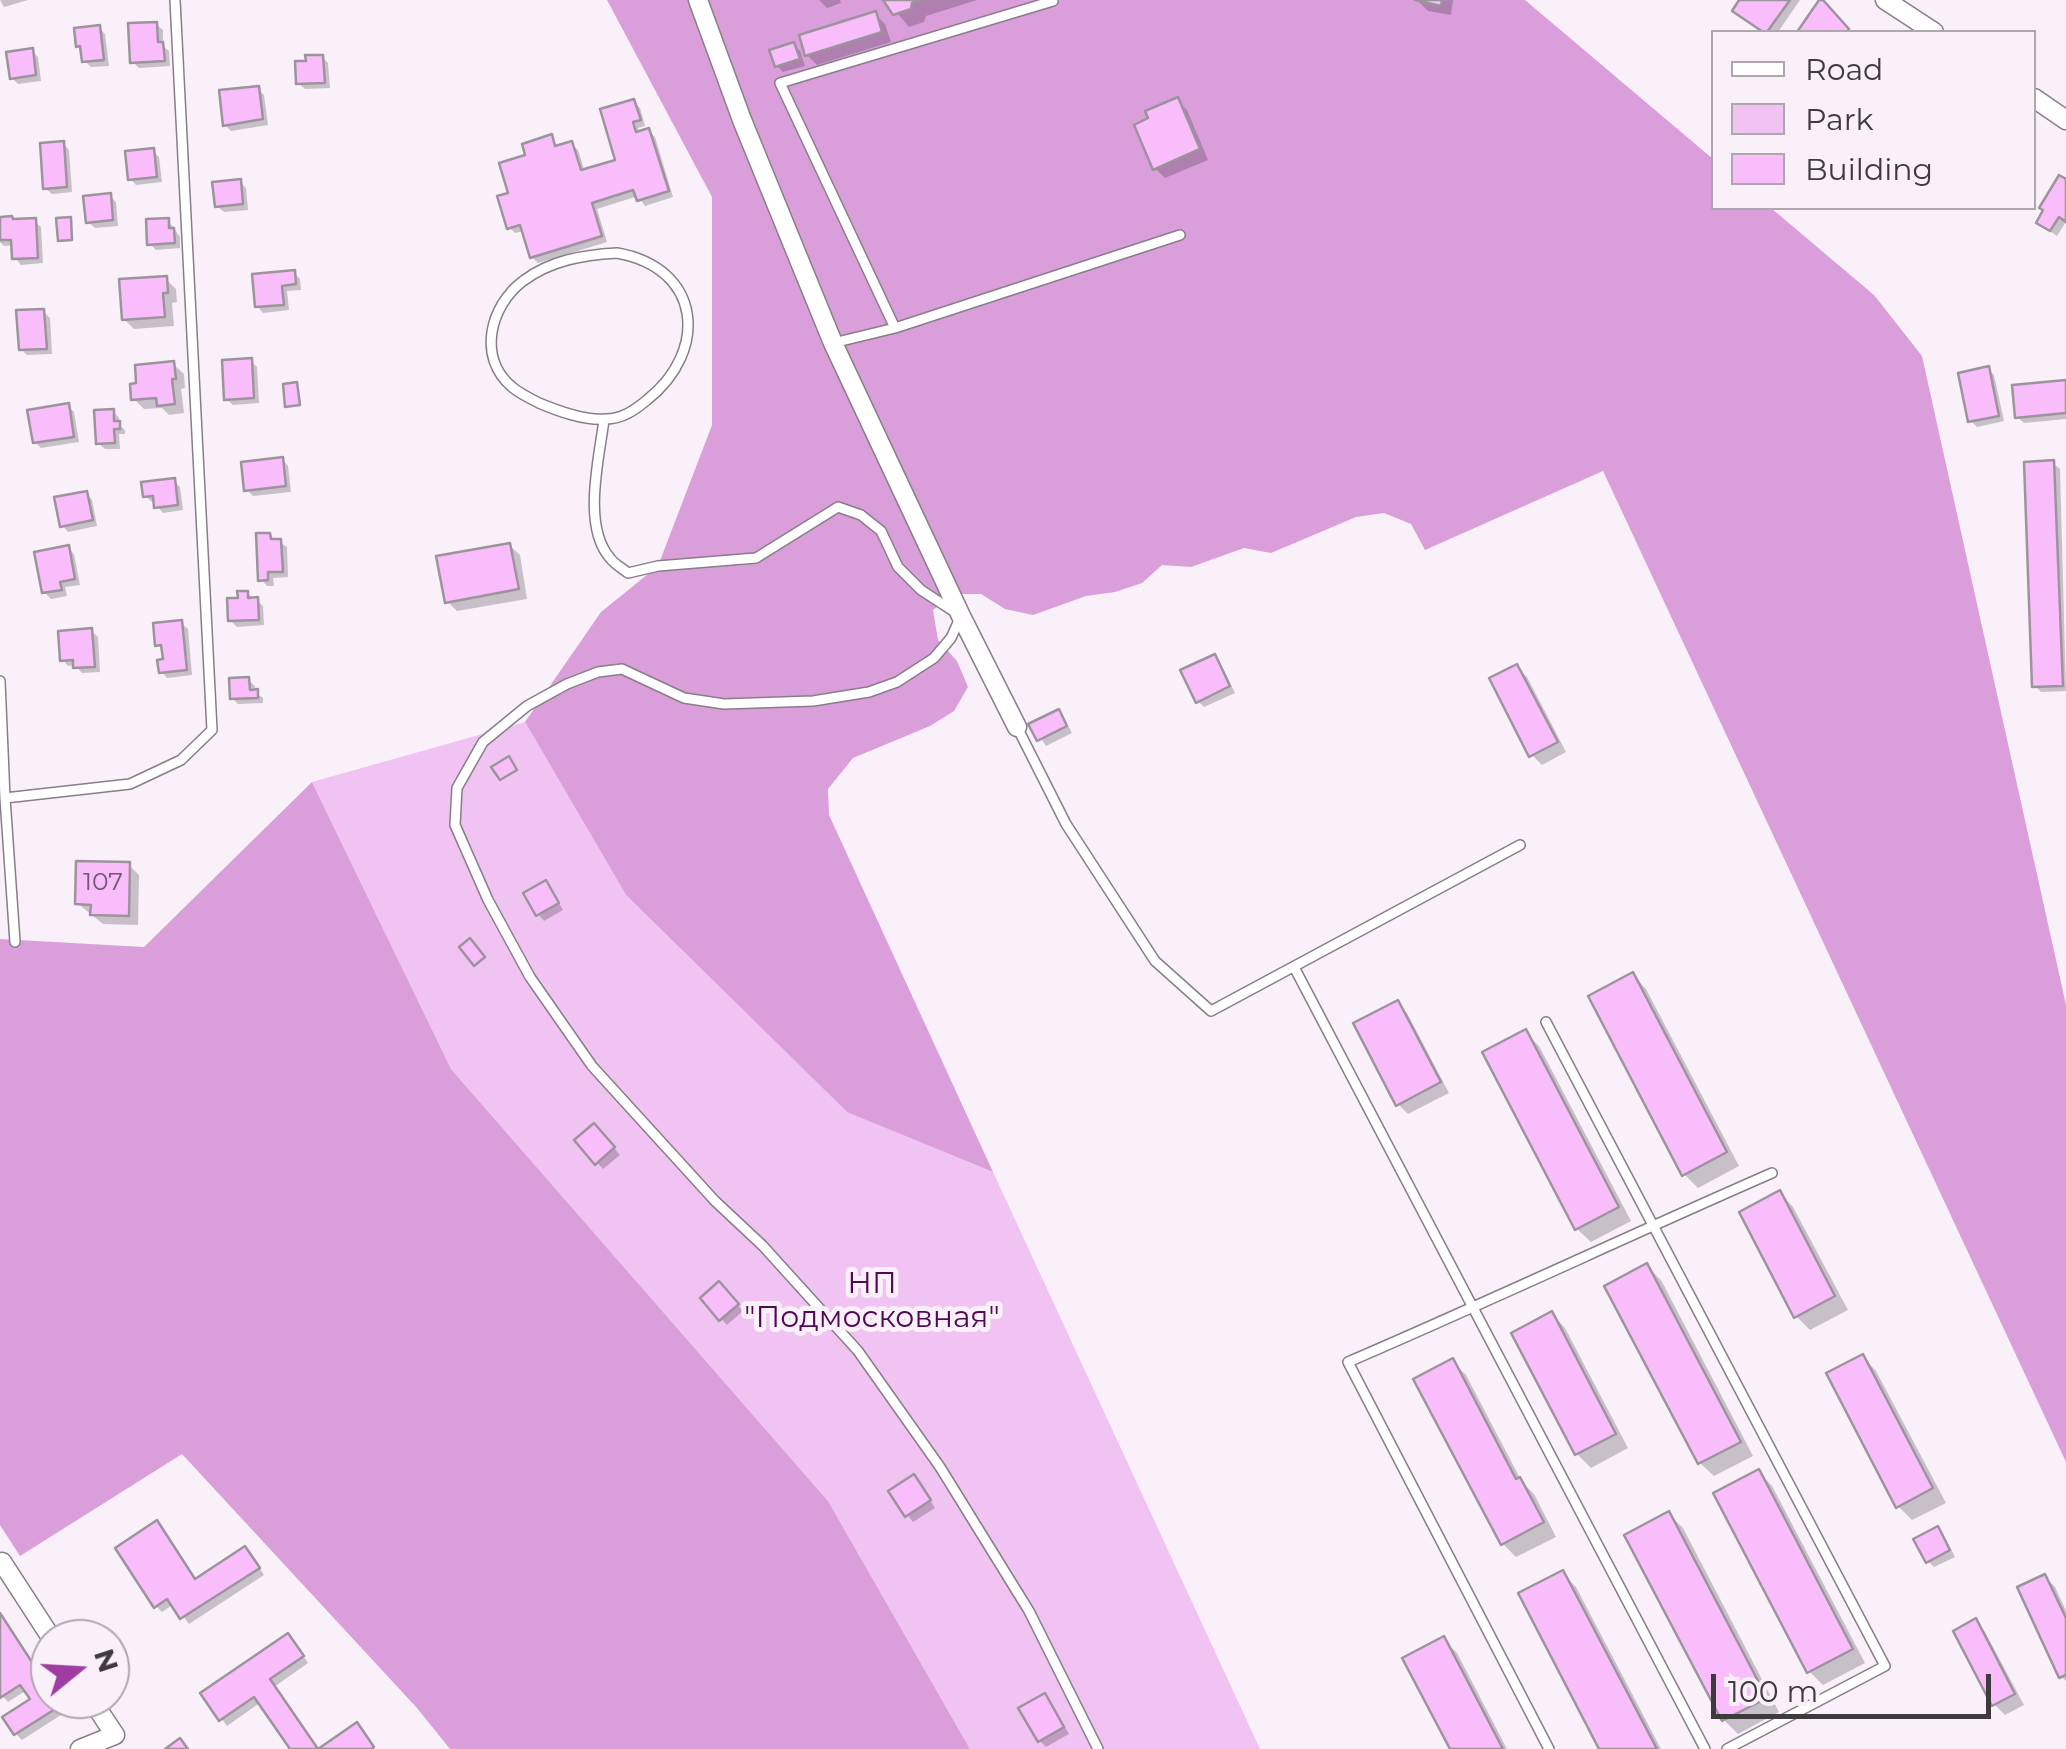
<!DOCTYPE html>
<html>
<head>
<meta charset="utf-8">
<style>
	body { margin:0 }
	#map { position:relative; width:2066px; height:1749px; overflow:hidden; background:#faf0fa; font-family:Montserrat,sans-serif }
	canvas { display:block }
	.legend { position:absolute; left:1711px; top:30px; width:325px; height:180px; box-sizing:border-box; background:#faf0fa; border:2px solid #afa7af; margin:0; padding:12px 18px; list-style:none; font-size:30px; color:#3e3a3e }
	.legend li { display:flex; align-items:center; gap:20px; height:50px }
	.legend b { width:50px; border:2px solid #afa7af }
	.north { position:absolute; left:30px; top:1619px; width:100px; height:100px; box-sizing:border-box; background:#faf0fa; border:2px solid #afa7af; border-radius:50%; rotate:72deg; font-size:28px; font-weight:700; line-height:40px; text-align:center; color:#3e3a3e }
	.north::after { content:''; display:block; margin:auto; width:35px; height:45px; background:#9f3da4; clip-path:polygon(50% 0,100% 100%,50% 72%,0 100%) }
	.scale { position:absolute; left:1711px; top:1674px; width:280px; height:45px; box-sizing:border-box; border:5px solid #3e3a3e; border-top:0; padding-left:12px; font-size:30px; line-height:35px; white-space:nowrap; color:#3e3a3e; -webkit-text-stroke:8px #faf0fa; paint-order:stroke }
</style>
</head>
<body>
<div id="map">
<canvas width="2066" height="1749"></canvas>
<ul class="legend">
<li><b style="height:12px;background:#fff"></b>Road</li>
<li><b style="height:28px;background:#f1c3f2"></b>Park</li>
<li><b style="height:28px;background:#f9bdfb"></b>Building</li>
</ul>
<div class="north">N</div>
<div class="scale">100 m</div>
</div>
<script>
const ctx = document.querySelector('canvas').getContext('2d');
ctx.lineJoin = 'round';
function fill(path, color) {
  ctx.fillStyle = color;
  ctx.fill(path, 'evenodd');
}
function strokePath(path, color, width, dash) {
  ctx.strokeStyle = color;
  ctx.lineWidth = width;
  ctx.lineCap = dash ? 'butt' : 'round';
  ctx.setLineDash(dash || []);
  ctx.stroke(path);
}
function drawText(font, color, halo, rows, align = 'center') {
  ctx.font = font + ' Montserrat,sans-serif';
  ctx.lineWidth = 10;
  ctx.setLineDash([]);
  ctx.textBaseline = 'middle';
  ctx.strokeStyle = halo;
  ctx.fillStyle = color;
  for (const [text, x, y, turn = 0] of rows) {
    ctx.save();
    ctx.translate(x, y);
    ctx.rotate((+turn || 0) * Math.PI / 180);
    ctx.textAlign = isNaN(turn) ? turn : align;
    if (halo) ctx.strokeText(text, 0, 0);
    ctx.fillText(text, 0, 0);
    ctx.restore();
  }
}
fill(new Path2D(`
	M525 722 626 895 846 1111 993 1172 1260 1749H970L828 1501 451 1069 312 782Z`), '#f1c3f2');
fill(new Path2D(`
	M607 0H1525L1713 159 1714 208H1771L1874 295 1922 356 2066 1005V1462L1603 471 1425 550 1411 524 1384 513 1356 517 1271 553 1244 548 1191 567 1162 565 1142 583 1115 592 1086 596 1033 615 1005 609 981 594H954L933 610 938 640 957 661 968 687 954 711 930 726 853 758 828 789 829 815 993 1172 847 1112 626 895 525 722 601 612 658 566 712 425V197Z
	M312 782 451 1069 828 1501 970 1749H450L417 1708 182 1454 20 1556 0 1525V939L144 947Z`), '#da9fdb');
fill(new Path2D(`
	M0 0H28L4 7Z
	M819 0H840L841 3 827 8Z
	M886 0H977L926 16 924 22 909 27Z
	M1453 0 1451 15 1428 11 1418 1Z
	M1742 0H1800L1778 32H1764L1741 17Z
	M875 14 885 24 891 42 817 65 807 55Z
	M156 24 163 30V46L169 51 170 66 139 68 133 62Z
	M99 28 105 34 109 66 91 67 85 61 84 51 78 46Z
	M794 45 800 51 805 66 783 72 777 66Z
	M32 51 38 57 41 81 18 84 12 78Z
	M322 57 328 63 330 88 305 89 298 83Z
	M258 89 264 95 268 125 231 131 225 125Z
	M1177 100 1187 110 1208 160 1165 178 1155 168Z
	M633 102 640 108 645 126 638 128 639 134 649 131 655 137 673 197 645 206 638 196 597 209 607 242 538 263 532 257 524 231 515 233 509 227 511 194 528 157 551 137 559 148 571 144 578 150 585 172 619 162Z
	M63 143 69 150 72 192 52 194 45 188Z
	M153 151 159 157 162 182 136 185 130 178Z
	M240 182 246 188 248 210 224 212 217 206Z
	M2066 182V222L2057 236 2039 223Z
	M110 196 116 202 118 226 95 228 88 222Z
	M0 219 14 222 34 221 41 227 43 263 21 265 15 258 14 245 4 246 0 242Z
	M168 220 180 237V248L156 250 150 244Z
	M294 273 300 279 301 290 287 291 289 310 263 313 257 306Z
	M166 279 176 289 177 302 172 303 174 326 134 329 124 319Z
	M43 311 50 318 52 354 27 355 21 349Z
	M251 361 257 367 259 403 233 405 226 399Z
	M173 364 184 374 185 388 181 389 184 413 169 415 162 408 144 409 134 399Z
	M1988 369 1994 375 2004 421 1977 427 1971 421Z
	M2066 382V419L2024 423 2017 417Z
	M68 406 74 412 79 442 41 448 35 442Z
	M113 411 119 418V425L125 430V434H119L120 449H105L98 443Z
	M282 459 288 466 291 492 253 496 247 490Z
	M2053 463 2060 469 2066 691 2041 692 2035 686Z
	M174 481 180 487 183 510 163 513 157 506 156 501 152 502 145 496Z
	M86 493 92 500 97 526 68 532 62 525Z
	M269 535 287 547 288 577 273 578 274 586H267L261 579Z
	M509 545 520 555 527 599 457 611 447 601Z
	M68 548 74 554 80 585 65 587 67 596 51 599 44 592Z
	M247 593 263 606 264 625 237 627 230 620 240 600Z
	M181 623 188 629 192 675 167 678 161 671 165 661 164 651 157 644Z
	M91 631 98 637 100 672 82 673 75 665 68 666 62 659Z
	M1214 657 1220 663 1235 693 1204 707 1198 701Z
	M1516 667 1527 677 1566 752 1542 765 1532 755Z
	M248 680 255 686V692L263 698V703L238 704 232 698Z
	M1058 712 1064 718 1072 733 1046 746 1032 725Z
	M129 865 139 875 138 925 103 924 77 903Z
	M551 890 563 910 544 921 538 914Z
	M1633 975 1646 989 1739 1166 1698 1188 1684 1174Z
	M1397 1003 1407 1013 1449 1093 1408 1114 1398 1104Z
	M1525 1032 1539 1046 1631 1221 1591 1242 1577 1229Z
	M600 1132 620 1155 603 1169 577 1140Z
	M1780 1193 1793 1207 1848 1310 1810 1330 1796 1316Z
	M1647 1266 1661 1280 1753 1456 1714 1476 1700 1463Z
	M719 1284 743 1311 727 1325 703 1298Z
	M1552 1314 1565 1328 1628 1448 1591 1468 1577 1454 1514 1334Z
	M1863 1357 1876 1371 1946 1503 1912 1520 1898 1506Z
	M1452 1361 1466 1375 1522 1482 1534 1494 1556 1537 1516 1557 1503 1544Z
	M1759 1472 1772 1486 1865 1663 1823 1685 1809 1671Z
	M920 1484 935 1508 913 1522 891 1492Z
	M1669 1514 1683 1528 1779 1712 1738 1734 1724 1720Z
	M1937 1529 1944 1536 1955 1557 1934 1567 1928 1561Z
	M251 1555 264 1575 189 1624 174 1604 162 1612 156 1606 196 1581Z
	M1562 1573 1576 1587 1661 1749H1602Z
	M2045 1577 2055 1587 2066 1611V1681L2061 1676Z
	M0 1613 50 1690V1699H55L64 1713 22 1740 16 1734 33 1700 27 1690 8 1702 0 1693Z
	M1975 1622 1985 1632 2024 1705 2005 1715 1995 1705 1956 1632Z
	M1443 1639 1457 1653 1507 1749H1453Z
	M294 1642 308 1663 274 1687 318 1749H293L261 1702 227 1726 204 1694Z
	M1044 1696 1051 1702 1069 1734 1046 1747 1040 1741Z`), '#0003');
const building = new Path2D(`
	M883 0H921L912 3 911 9 893 15Z
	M1415 0H1442L1441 6Z
	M1739 0H1790L1767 32H1763L1732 11Z
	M1819 0H1823L1849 29 1847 32H1797Z
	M876 11 882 32 805 56 799 35Z
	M157 22 158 42H163L165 61 130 63 128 23Z
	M100 25 104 60 82 62 80 46 76 47 74 28Z
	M794 42 800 59 775 67 769 50Z
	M33 48 36 75 10 79 6 52Z
	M305 55H323L325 83 296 84 295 61H306Z
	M259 86 263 119 223 126 219 90Z
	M1178 97 1200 149 1153 170 1134 125 1148 118 1145 111Z
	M634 99 641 120 633 122 636 132 649 128 669 191 637 201 633 190 592 203 602 236 530 258 520 225 507 229 497 196 508 193 499 163 525 155 522 144 552 134 555 146 572 141 581 170 615 160 600 109Z
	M64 141 67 187 43 189 40 143Z
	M154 148 157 177 128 180 125 151Z
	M2059 175 2066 179V222L2059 217 2050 231 2036 223 2043 210 2039 208Z
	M241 179 243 204 215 207 212 182Z
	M111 193 113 220 86 223 83 196Z
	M12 216 13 219 36 218 38 258 12 259 11 240H0V217Z
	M71 217 72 240 58 241 56 218Z
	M169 218V228H174L175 243 147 245 146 219Z
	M295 270 296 284 282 286 284 305 255 307 252 274Z
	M167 276 168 293H163L165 317 122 320 119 279Z
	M44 309 47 349 19 350 16 310Z
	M252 358 254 398 224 400 222 360Z
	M174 361 176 379H172L175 404 157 406 156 398 131 400 130 384 136 383 135 365Z
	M1989 366 1999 416 1968 422 1958 373Z
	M2066 380V413L2015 418 2012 385Z
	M297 382 300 405 285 407 283 384Z
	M69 403 74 437 33 443 27 410Z
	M114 409V421H120V429H114L115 443 96 444 94 410Z
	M283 457 286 486 244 491 241 462Z
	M2054 460 2063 686 2032 687 2024 462Z
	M175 478 178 505 154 508 153 496 143 497 141 482Z
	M87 491 93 520 60 527 54 497Z
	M256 533H270L271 539H281L283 572H268V580L258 581Z
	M510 543 519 589 445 603 436 556Z
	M69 545 75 579 60 582 62 590 42 593 34 552Z
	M237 591H248V598L258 597 259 620 228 621 227 598H238Z
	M182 620 187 670 159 673 157 660 163 659 161 645 155 646 153 623Z
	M92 628 95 667 73 668V660L60 661 58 631Z
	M1215 654 1230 686 1196 703 1180 670Z
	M1517 664 1558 742 1529 757 1489 678Z
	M249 677 250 690 258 689V698L230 699 229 678Z
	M1059 709 1067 726 1037 741 1028 724Z
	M509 756 517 770 500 780 491 767Z
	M76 861 130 862 129 916 90 915 91 905 75 904Z
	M546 880 559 903 536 916 523 893Z
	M470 938 485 957 474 966 459 947Z
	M1633 972 1727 1152 1682 1176 1588 996Z
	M1398 1000 1441 1082 1396 1106 1353 1023Z
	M1526 1029 1619 1207 1575 1230 1482 1052Z
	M594 1123 615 1147 595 1165 574 1140Z
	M1780 1190 1835 1296 1794 1318 1739 1212Z
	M1647 1263 1741 1442 1698 1464 1604 1286Z
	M719 1281 739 1304 719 1321 700 1298Z
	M1552 1311 1616 1434 1575 1455 1511 1333Z
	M1863 1354 1933 1488 1896 1508 1826 1373Z
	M1453 1358 1516 1479 1520 1477 1544 1522 1501 1545 1413 1379Z
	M1759 1469 1853 1649 1807 1673 1713 1493Z
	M914 1474 931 1500 905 1517 888 1491Z
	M1669 1511 1767 1698 1722 1721 1624 1535Z
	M157 1520 195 1579 245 1546 260 1568 180 1619 167 1599 154 1608 115 1548Z
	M1938 1526 1950 1550 1926 1563 1913 1539Z
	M1563 1570 1657 1749H1599L1518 1593Z
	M2045 1574 2066 1618V1675L2059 1678 2017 1587Z
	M0 1613 50 1690V1699H56L60 1706 14 1735 2 1717 30 1699 20 1685 0 1698Z
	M1976 1618 2015 1694 1992 1706 1953 1631Z
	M288 1633 304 1656 270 1679 318 1749 357 1722 374 1747 371 1749H290L254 1697 219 1721 200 1693Z
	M1444 1636 1503 1749H1450L1402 1658Z
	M1045 1693 1064 1727 1038 1742 1018 1708Z
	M180 1738 188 1749H165Z`);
fill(building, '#f9bdfb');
strokePath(building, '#9d939d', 2.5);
const lane = new Path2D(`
	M617 253C702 268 709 351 647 400 635 410 622 419 606 419 584 421 558 411 539 403 531 399 519 393 512 387 477 357 490 306 523 281 551 260 583 255 617 253Z
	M895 328 780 83 1053 1
	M833 343 895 328 1180 235
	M604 420C599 459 582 526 610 558 614 564 622 568 628 573L658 566 756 558 838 507 861 515 881 531 898 567 921 590 961 616 951 638 934 658 897 682 869 692 813 701 724 704 684 698 622 669 598 672 567 684 527 706 483 742 457 788 455 825 488 900 530 977 592 1066 715 1201 763 1246 858 1351 940 1467 1029 1611 1098 1749
	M0 681 5 798 15 942
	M1017 727 1066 824 1155 961 1211 1011 1520 845
	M5 798 130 784 181 760 212 730 175 0
	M1294 967 1705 1749
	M1546 1022 1885 1666 1727 1749
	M1549 1749 1348 1362C1490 1301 1630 1235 1772 1173`);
const street = new Path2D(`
	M698 0 742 120 833 343 961 616 1017 727
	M1885 0 1934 32
	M2034 98 2066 120
	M2 1562 52 1639
	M80 1749 115 1735 91 1699`);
strokePath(lane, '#877e87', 12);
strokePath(street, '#877e87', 21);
strokePath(lane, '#fff', 9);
strokePath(street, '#fff', 18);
drawText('25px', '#6d5b6d', null, [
	["107",103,883]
]);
drawText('30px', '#510955', '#faf0fa', [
	["НП",872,1284],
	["\"Подмосковная\"",872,1318]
]);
</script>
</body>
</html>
